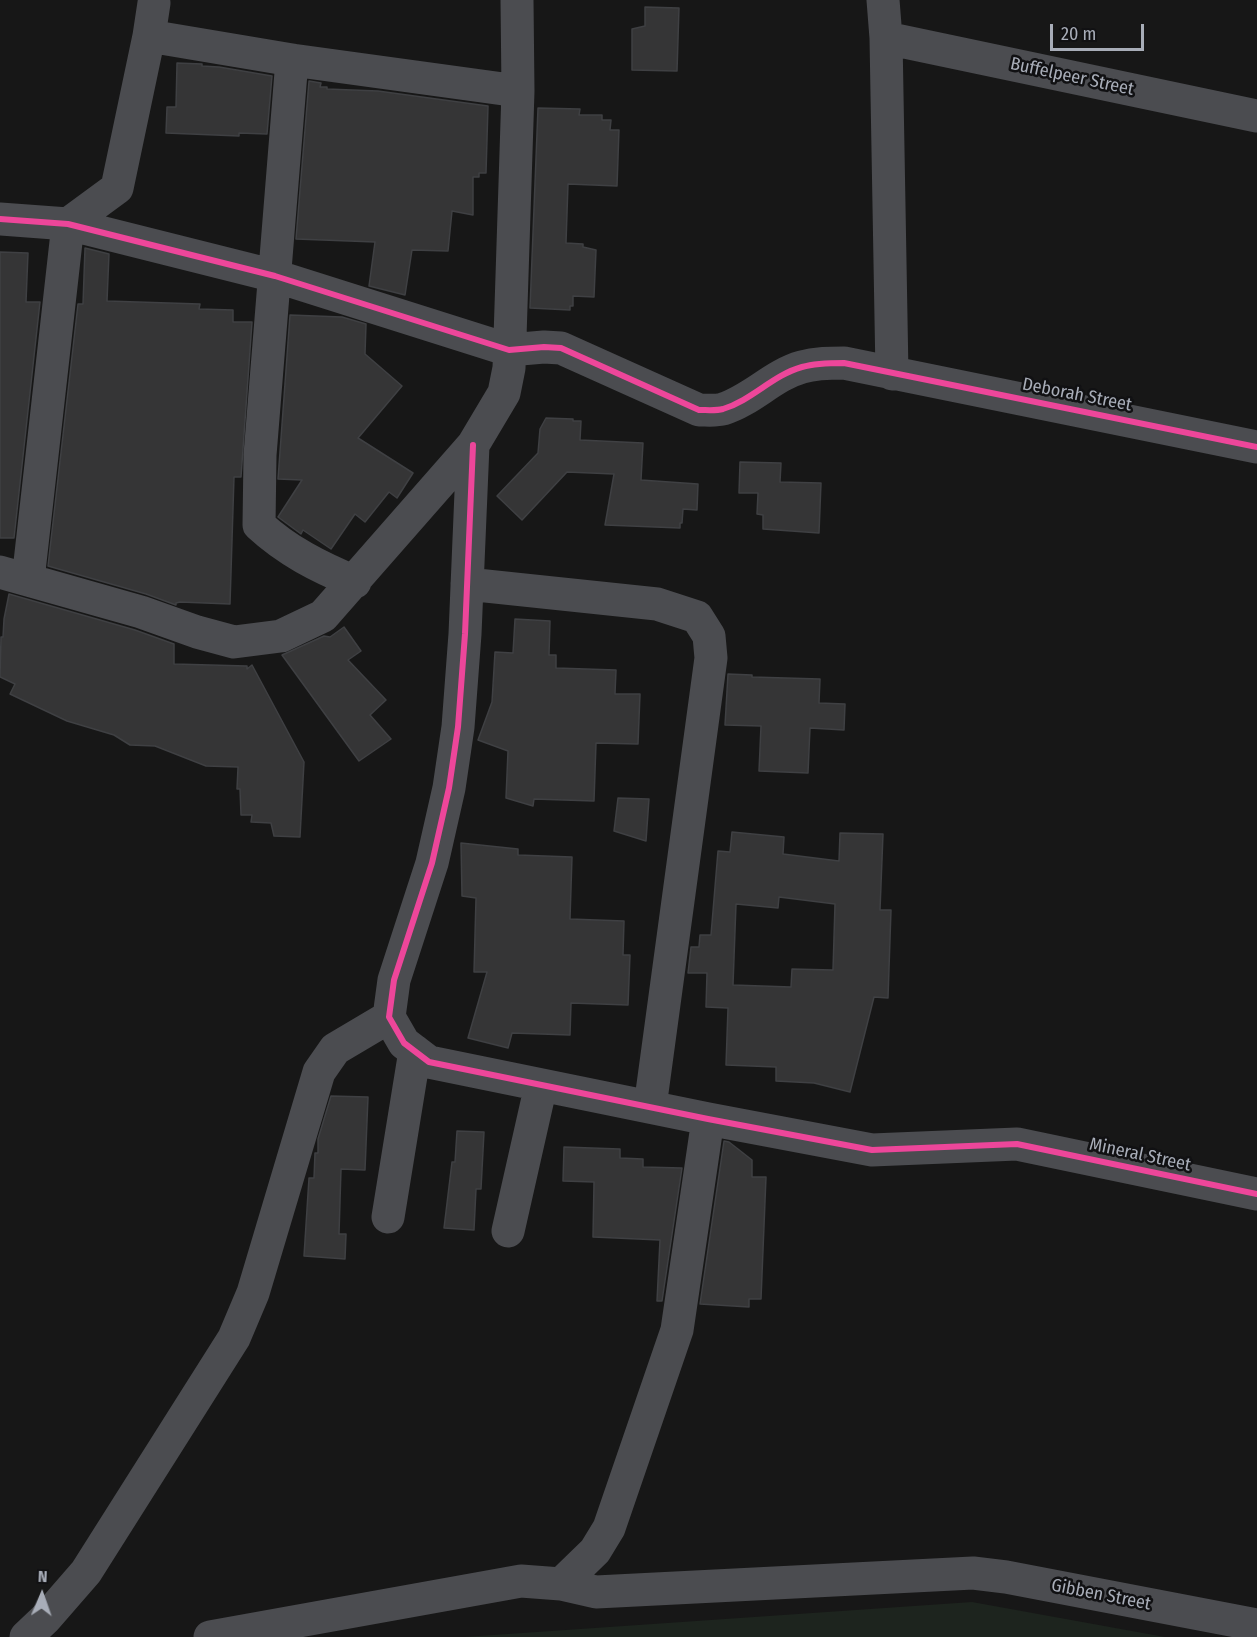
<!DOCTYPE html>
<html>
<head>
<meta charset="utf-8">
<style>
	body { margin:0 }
	#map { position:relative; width:1257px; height:1637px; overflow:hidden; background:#171717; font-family:"Fira Sans Condensed",sans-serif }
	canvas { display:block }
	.north { position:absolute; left:12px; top:1565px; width:60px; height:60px; -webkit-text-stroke:4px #111113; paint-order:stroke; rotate:2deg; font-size:16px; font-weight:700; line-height:24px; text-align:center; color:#a8adb8 }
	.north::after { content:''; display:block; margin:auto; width:21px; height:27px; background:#a8adb8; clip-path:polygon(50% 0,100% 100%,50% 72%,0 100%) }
	.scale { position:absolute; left:1050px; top:24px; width:94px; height:27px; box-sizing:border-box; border:3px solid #a8adb8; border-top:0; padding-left:8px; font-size:18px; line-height:21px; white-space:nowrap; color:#a8adb8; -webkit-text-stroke:4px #111113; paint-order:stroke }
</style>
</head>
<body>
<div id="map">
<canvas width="1257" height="1637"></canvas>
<div class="north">N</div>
<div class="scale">20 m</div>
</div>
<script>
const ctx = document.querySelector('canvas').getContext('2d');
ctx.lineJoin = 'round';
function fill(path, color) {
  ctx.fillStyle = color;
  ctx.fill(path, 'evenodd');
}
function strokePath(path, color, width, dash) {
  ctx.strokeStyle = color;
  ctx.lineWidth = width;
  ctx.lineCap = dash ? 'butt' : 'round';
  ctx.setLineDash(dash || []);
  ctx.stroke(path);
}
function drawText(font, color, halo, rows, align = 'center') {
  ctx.font = font + ' "Fira Sans Condensed",sans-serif';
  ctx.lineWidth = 5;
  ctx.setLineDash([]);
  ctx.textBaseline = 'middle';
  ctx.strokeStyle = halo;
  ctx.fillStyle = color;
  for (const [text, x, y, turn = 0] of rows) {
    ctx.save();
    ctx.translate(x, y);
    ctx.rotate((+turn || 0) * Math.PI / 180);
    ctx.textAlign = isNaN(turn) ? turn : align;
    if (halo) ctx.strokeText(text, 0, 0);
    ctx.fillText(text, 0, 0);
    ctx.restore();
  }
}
fill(new Path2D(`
	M972 1602 1165 1637H464Z`), '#1d241e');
const building = new Path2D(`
	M645 7 679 8 677 71 632 70V29L645 26Z
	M177 63 202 64V66L219 67 272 76 267 134 239 133V136L166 133 167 107H176Z
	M309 81 321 83 320 87H327V89L378 91 488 106 486 173H479V177H473V215L452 211 448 251 412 250 405 295 369 286 375 242 296 239Z
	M538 108 580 109 579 115H602V120H611L610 130H619L617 186 568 184 566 243 583 244V247L596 250 594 297 573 296V306H570V310L530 308Z
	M85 248 109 254 107 301 200 304 199 309 233 310V322H252L241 477H234L230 604 180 602 176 603V605L146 594 48 566 78 304H83Z
	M0 252 28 253 26 302H40L14 538H0Z
	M290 315 342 317 366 324 365 354 402 386 358 438 413 473 397 498 389 492 365 522 355 514 331 549 303 530 301 534 278 517 302 480 278 479Z
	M546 418 573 419V421H581L580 440 643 443 641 480 698 484 697 510 683 509 682 523H680V528L605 525 614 474 567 472 522 520 497 496 538 453 540 429Z
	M740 462 781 463 780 482 821 483 819 533 763 529V515L757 514 758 493H739Z
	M9 594 135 630 174 644V664L247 666V669L252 665 304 762 300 837 274 836 271 823 251 822 252 815H241L240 789H237L238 767 206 766 155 746 130 745 114 735 67 721 10 694 15 684 0 677 1 637H3L4 619Z
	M515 619 550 621 549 655H556V668L616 670 615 694H640L638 744 596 743 594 801 534 799 533 806 506 798 508 751 478 740 492 702 495 652 513 653Z
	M344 627 361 651 348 660 386 700 370 715 391 739 359 761 282 655 324 636 330 637Z
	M728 674 752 675V677L820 679 819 703 845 704 844 730 810 728 808 773 759 771 761 726 725 725Z
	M618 798 649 799 646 841 614 831Z
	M732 832 784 837 783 854 839 861 840 833 883 834 880 910H891L888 998 874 997 850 1092 814 1083 776 1081V1067L726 1065 728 1008 706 1007 707 973H688L691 947H699L700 935H711L718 851 730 852ZM779 897 835 904 833 970 792 969 791 987 733 985 736 904 778 908Z
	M461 843 518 849V855L572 857 570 919 624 921 623 955H630L628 1005 571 1003 570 1035 512 1033 508 1048 468 1038 487 972H474L476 898 462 896Z
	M331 1096 368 1097 365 1170 341 1169 339 1234H346L345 1259 304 1256 309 1178H314L315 1153H318V1139Z
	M457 1131 484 1132 481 1189H476L474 1230 444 1228 452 1162H455Z
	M724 1141 729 1142 752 1160V1177H766L761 1299H749V1307L700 1304Z
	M564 1147 620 1149V1158L643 1159V1167L682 1168 662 1301H657L660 1240 593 1237 594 1182 563 1181Z`);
fill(building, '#353536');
strokePath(building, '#3f4043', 1.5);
strokePath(new Path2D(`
	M883 0 886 38 892 374
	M149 36 292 60 518 91
	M886 38 1257 116
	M292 60 260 455 259 525C287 551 319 567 355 582
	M0 219 68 224 275 276 509 350 544 347 561 348 699 410C707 410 716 411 723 409 752 400 773 375 802 367 816 363 830 363 844 363L1257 447
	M473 445 465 634 458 727 449 788 432 863 394 980 389 1017 404 1043 429 1062 708 1119 872 1150 1017 1144 1257 1194
	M0 572 141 612 197 632 234 642 281 636 323 616 473 445 504 393 509 368 518 91 517 0
	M28 580 68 224 117 188 149 36 154 3
	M467 584 657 604 697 617 709 636 711 658 650 1107
	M388 1217 415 1051
	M508 1231 541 1085
	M561 1584 595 1551 609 1528 677 1330 708 1119
	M26 1637 46 1618 86 1572 234 1338 253 1293 319 1072 335 1049 389 1017
	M210 1637 521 1581 561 1584 596 1592 973 1573 1006 1577 1257 1625`), '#4b4c50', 33);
strokePath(new Path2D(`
	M0 219 68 224 275 276 509 350 544 347 561 348 699 410C707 410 716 411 723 409 752 400 773 375 802 367 816 363 830 363 844 363L1257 447
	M473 445 465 634 458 727 449 788 432 863 394 980 389 1017 404 1043 429 1062 708 1119 872 1150 1017 1144 1257 1194`), '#ed469a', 6);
drawText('18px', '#a8adb8', '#111113', [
	["Buffelpeer Street",1072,77,12],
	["Deborah Street",1077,395,11],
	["Mineral Street",1140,1155,12],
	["Gibben Street",1101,1595,11]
]);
</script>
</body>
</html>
